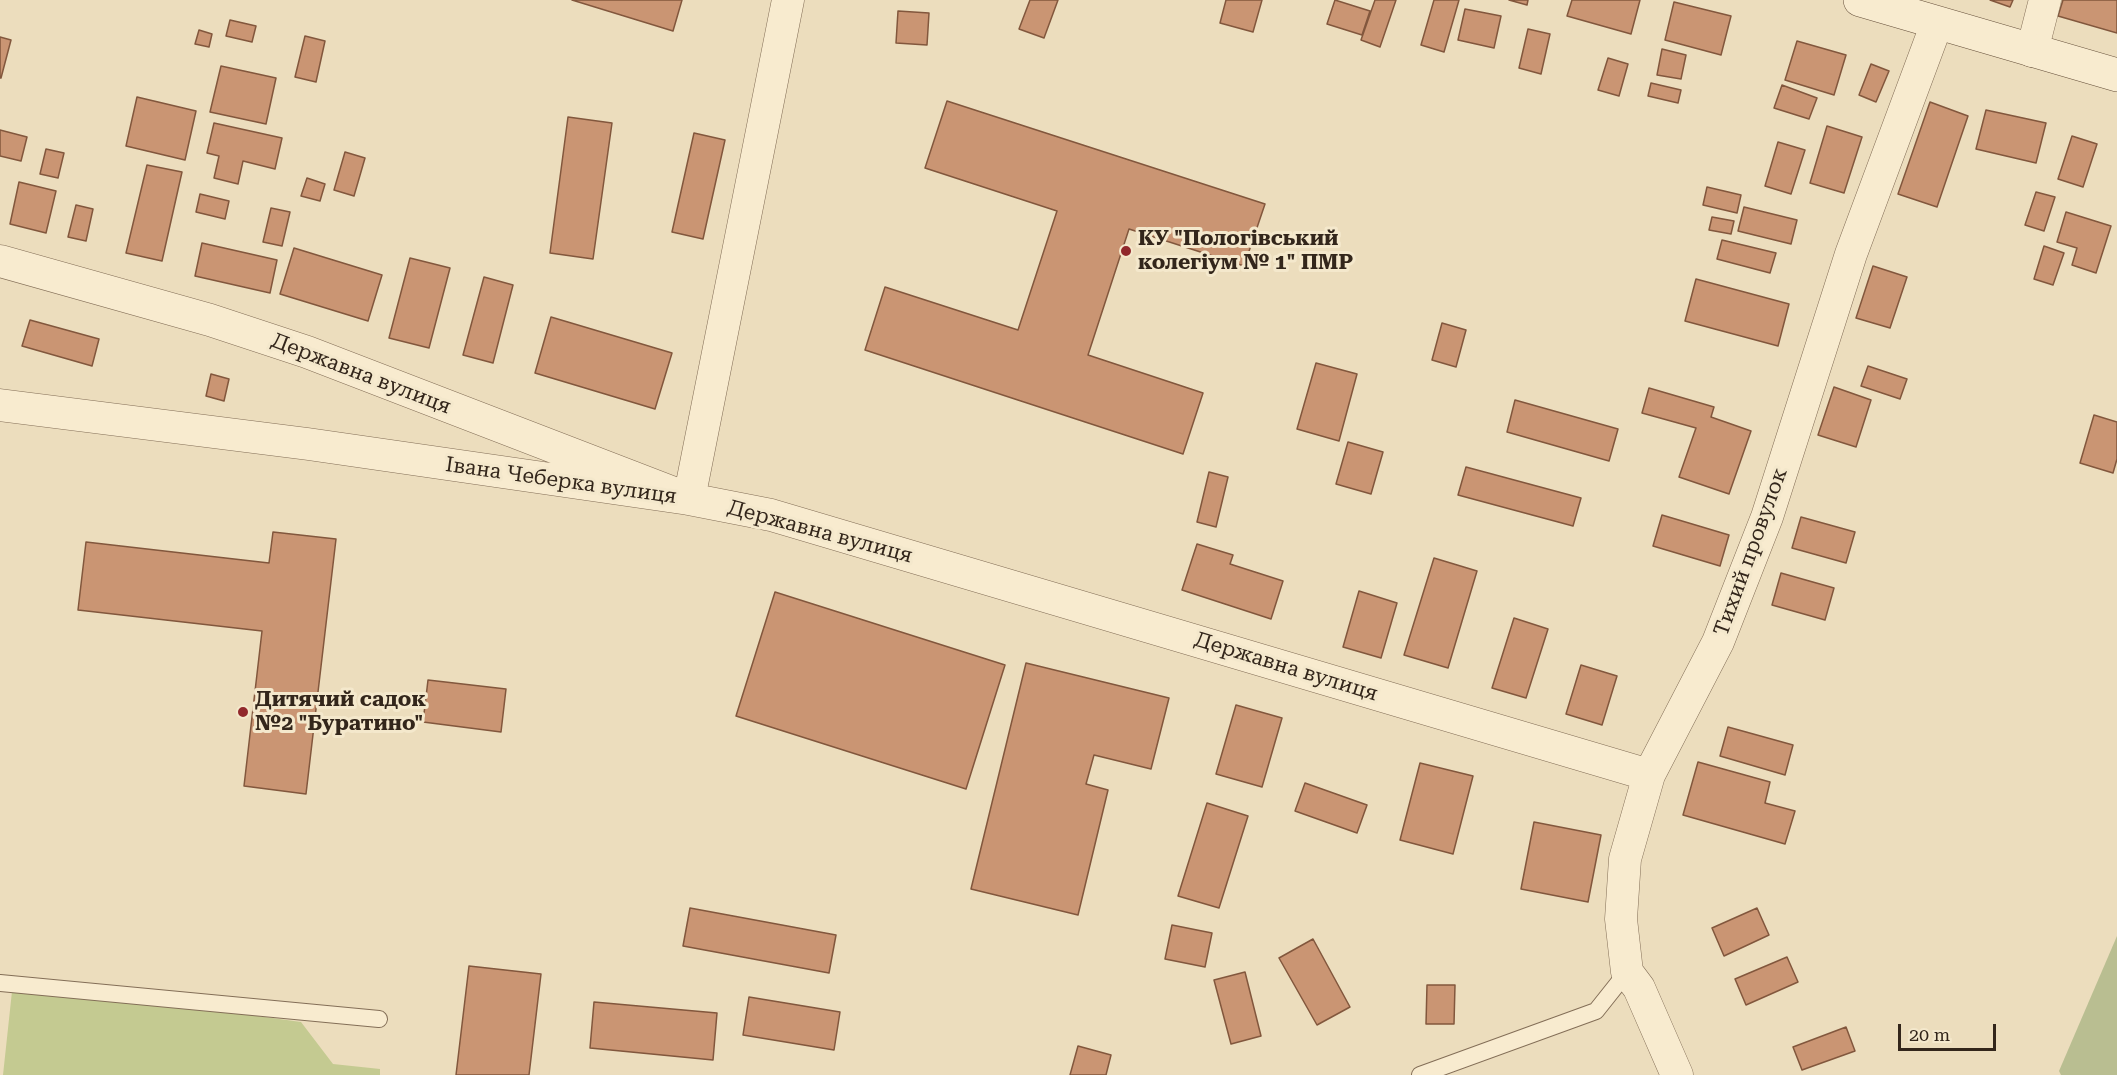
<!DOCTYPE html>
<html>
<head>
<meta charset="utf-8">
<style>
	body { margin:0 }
	#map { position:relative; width:2117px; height:1075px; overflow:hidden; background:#ecddbd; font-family:"Roboto Serif",serif }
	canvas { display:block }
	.scale { position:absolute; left:1898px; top:1024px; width:98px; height:27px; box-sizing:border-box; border:3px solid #33261b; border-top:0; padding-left:8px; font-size:18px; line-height:21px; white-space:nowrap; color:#33261b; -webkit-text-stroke:4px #f4e8cc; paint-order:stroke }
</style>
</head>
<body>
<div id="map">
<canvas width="2117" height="1075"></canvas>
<div class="scale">20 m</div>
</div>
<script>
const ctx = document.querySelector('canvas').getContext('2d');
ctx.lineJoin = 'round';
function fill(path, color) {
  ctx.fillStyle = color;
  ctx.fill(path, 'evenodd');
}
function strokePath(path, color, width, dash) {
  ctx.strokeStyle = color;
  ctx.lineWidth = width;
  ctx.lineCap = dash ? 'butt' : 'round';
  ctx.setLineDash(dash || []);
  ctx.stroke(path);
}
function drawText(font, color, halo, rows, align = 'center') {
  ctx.font = font + ' "Roboto Serif",serif';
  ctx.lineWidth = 6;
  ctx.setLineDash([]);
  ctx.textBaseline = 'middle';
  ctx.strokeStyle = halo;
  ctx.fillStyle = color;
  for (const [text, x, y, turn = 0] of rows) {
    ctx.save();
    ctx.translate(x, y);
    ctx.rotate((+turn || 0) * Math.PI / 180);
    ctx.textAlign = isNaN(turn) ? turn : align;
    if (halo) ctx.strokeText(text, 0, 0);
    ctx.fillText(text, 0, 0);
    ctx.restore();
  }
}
fill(new Path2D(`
	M13 982 301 1022 333 1064 380 1069V1075H3Z`), '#c4ca91');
fill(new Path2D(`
	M2117 936V1075H2061L2059 1071Z`), '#b9be91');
const building = new Path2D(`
	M572 0H682L673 31Z
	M1030 0H1058L1044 38 1019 29Z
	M1226 0H1262L1253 32 1220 23Z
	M1335 0 1370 11 1362 35 1327 24Z
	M1375 0H1396L1380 47 1361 40Z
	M1434 0H1459L1444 52 1421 45Z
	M1509 0H1528L1527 5Z
	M1572 0H1640L1631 34 1567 16Z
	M1990 0H2013L2010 7Z
	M2063 0H2117V33L2058 16Z
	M1674 2 1731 16 1721 55 1665 40Z
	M1465 9 1501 16 1494 48 1458 40Z
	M898 11 929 13 927 45 896 43Z
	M230 20 256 26 252 42 226 36Z
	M1528 29 1550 34 1541 74 1519 68Z
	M199 30 212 34 209 47 195 44Z
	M305 36 325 41 316 82 295 77Z
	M0 37 11 40 1 78H0Z
	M1797 41 1846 55 1834 95 1785 80Z
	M1662 49 1686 55 1681 79 1657 75Z
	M1608 58 1628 64 1619 96 1598 90Z
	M1871 64 1889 71 1876 102 1859 95Z
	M221 66 276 78 266 124 210 112Z
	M1651 83 1681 90 1678 103 1648 96Z
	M1782 85 1817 98 1809 119 1774 108Z
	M137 97 196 111 185 160 126 146Z
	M947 101 1265 204 1244 266 1129 229 1088 355 1203 393 1183 454 865 350 885 287 1018 330 1057 211 925 168Z
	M1930 102 1968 116 1937 207 1898 194Z
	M1986 110 2046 123 2036 163 1976 149Z
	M568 117 612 123 593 259 550 253Z
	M214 123 282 138 275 169 243 161 238 184 214 178 219 156 207 153Z
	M1827 126 1862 137 1844 193 1810 183Z
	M0 130 27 137 21 161 0 156Z
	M694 133 725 140 703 239 672 232Z
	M2072 136 2097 144 2083 187 2058 179Z
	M1778 142 1805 150 1791 194 1765 186Z
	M46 149 64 153 58 178 40 174Z
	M345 152 365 158 354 196 334 190Z
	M147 165 182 172 162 261 126 253Z
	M307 178 325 184 320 201 301 196Z
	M19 182 56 191 46 233 10 224Z
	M1707 187 1741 195 1737 213 1703 205Z
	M2036 192 2055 197 2044 231 2025 225Z
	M200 194 229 201 225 219 196 212Z
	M76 205 93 209 86 241 68 237Z
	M1744 207 1797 220 1791 244 1738 231Z
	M271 208 290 212 282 246 263 242Z
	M2066 212 2111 226 2096 273 2072 265 2077 248 2057 242Z
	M1712 217 1734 221 1731 234 1709 230Z
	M1722 240 1776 253 1770 273 1717 259Z
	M202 243 277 260 270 293 195 276Z
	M2044 246 2064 253 2053 285 2034 279Z
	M294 248 382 275 368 321 280 294Z
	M410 258 450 268 429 348 389 338Z
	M1873 266 1907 277 1890 328 1856 318Z
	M484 277 513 285 493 363 463 355Z
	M1696 279 1789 304 1778 346 1685 321Z
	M551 317 672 353 655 409 535 373Z
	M30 320 99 339 92 366 22 346Z
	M1442 323 1466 330 1456 367 1432 360Z
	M1316 363 1357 374 1339 441 1297 429Z
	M1868 366 1907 379 1900 399 1861 386Z
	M211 374 229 379 224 401 206 396Z
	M1834 387 1871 400 1856 447 1818 435Z
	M1649 388 1714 407 1711 417 1751 431 1729 494 1679 477 1696 428 1642 413Z
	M1515 400 1618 429 1609 461 1507 432Z
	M2094 415 2117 422V459L2113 473 2080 463Z
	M1348 442 1383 452 1371 494 1336 484Z
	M1466 467 1581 498 1573 526 1458 495Z
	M1209 472 1228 477 1216 527 1197 522Z
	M1662 515 1729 535 1720 566 1653 546Z
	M1801 517 1855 532 1846 563 1792 548Z
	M273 532 336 539 306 794 244 786 262 631 78 610 86 542 269 563Z
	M1197 544 1233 555 1230 564 1283 581 1271 619 1182 590Z
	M1434 558 1477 571 1448 668 1404 655Z
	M1781 573 1834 588 1825 620 1772 605Z
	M1359 591 1397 603 1381 658 1343 647Z
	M775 592 1005 665 966 789 736 716Z
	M1514 618 1548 629 1526 698 1492 688Z
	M1026 663 1169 698 1151 769 1094 755 1086 784 1108 790 1078 915 971 889Z
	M1581 665 1617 676 1602 725 1566 714Z
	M428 680 506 689 501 732 423 722Z
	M1236 705 1282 718 1262 787 1216 774Z
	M1728 727 1793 745 1785 775 1720 756Z
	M1698 762 1770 782 1765 803 1795 811 1785 844 1683 815Z
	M1420 763 1473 776 1453 854 1400 840Z
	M1305 783 1367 805 1357 833 1295 811Z
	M1207 803 1248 816 1219 908 1178 896Z
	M1534 822 1601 835 1588 902 1521 889Z
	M690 908 836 935 829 973 683 946Z
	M1757 908 1769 935 1724 956 1712 928Z
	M1172 925 1212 933 1205 967 1165 959Z
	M1313 939 1350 1007 1317 1025 1279 958Z
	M1787 957 1798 982 1746 1005 1735 979Z
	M469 966 541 974 529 1075H456Z
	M1245 972 1261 1036 1231 1044 1214 980Z
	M1427 985H1455L1454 1024H1426Z
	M749 997 840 1012 834 1050 743 1035Z
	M594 1002 717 1013 713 1060 590 1048Z
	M1846 1027 1855 1051 1802 1070 1793 1047Z
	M1078 1046 1111 1055 1106 1075H1070Z`);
fill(building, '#ca9573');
strokePath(building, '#82573d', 1.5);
const service = new Path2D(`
	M0 983 379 1019
	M1420 1075 1596 1011 1627 972`);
const minor = new Path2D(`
	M2032 51 2045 0
	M0 261 210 320 307 352 689 499 771 515 1649 775
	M0 405 308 444 689 499 788 0
	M1677 1075 1639 988 1627 972 1621 919 1625 859 1649 775 1718 642 1767 517 1851 254 1937 23`);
const secondary = new Path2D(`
	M1860 0 2117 75`);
strokePath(service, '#836e57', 18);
strokePath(minor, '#836e57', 33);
strokePath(secondary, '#654f3a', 34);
strokePath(service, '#f8ebcf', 16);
strokePath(minor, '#f8ebcf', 32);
strokePath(secondary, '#f8ebcf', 33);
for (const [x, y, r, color] of [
	[1126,251,6,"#91282b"],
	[243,712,6,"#91282b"]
]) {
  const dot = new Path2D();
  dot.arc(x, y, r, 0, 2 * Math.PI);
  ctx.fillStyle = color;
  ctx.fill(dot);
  strokePath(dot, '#f4e8cc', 2);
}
drawText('bold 21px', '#33261b', '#f4e8cc', [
	["КУ \"Пологівський",1138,239],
	["колегіум № 1\" ПМР",1138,263],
	["Дитячий садок",255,700],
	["№2 \"Буратино\"",255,724]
], 'left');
drawText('21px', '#33261b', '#f4e8cc', [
	["Державна вулиця",361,374,21],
	["Івана Чеберка вулиця",561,481,8],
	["Державна вулиця",820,532,15],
	["Тихий провулок",1751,552,-70],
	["Державна вулиця",1286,667,17]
]);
</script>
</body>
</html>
